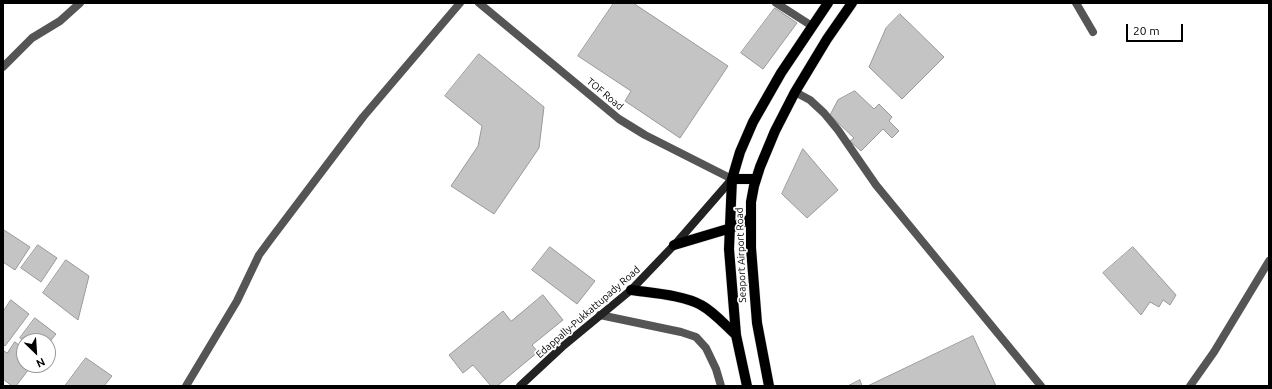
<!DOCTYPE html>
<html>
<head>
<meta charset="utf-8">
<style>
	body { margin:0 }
	#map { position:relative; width:1272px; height:389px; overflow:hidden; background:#fff; font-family:Ubuntu,sans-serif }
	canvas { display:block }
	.frame { position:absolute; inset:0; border:4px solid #000; pointer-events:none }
	.north { position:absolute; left:16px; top:333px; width:40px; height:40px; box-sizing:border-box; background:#fff; border:1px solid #999; border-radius:50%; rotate:155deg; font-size:11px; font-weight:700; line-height:16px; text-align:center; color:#000 }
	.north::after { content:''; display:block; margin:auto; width:14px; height:18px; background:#000; clip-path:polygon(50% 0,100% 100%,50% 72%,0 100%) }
	.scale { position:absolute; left:1126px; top:24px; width:57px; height:18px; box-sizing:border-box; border:2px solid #000; border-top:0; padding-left:5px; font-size:12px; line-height:14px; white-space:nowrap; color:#000; -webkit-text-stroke:3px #fff; paint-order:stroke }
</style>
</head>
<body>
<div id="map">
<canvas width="1272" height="389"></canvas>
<div class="frame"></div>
<div class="north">N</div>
<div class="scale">20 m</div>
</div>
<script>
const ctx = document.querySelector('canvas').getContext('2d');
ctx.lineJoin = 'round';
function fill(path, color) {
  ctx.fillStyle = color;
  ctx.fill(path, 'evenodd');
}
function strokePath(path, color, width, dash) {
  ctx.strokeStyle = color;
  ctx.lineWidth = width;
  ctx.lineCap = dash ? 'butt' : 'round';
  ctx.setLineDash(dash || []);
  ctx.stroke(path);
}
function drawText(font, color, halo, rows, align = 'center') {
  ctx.font = font + ' Ubuntu,sans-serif';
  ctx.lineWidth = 3.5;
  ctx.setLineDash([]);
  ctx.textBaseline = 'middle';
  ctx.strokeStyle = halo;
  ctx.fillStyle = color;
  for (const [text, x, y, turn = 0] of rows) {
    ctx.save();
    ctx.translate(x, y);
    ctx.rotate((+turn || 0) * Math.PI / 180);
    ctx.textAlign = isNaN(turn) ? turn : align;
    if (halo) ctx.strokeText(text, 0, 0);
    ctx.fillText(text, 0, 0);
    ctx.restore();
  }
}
const building = new Path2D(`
	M614 3H633L728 66 680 138 625 101 631 91 578 56Z
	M775 8 797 23 763 69 741 53Z
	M900 14 944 57 902 99 869 67 886 28Z
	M479 54 544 107 539 148 494 214 451 186 478 146 482 126 445 96Z
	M855 91 874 109 879 104 892 117 889 121 899 131 892 138 883 129 861 151 850 141 854 138 830 115 838 100Z
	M803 149 838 190 807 218 782 194Z
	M4 230 30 247 15 270 3 262Z
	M38 245 57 258 41 282 21 268Z
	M550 247 595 281 577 304 532 270Z
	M1133 247 1176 295 1170 305 1163 300 1159 307 1150 302 1141 315 1103 273Z
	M66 260 89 276 78 320 43 293Z
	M543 295 563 320 532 345 538 352 497 386H491L473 365 463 373 449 355 503 311 511 321Z
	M11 300 29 314 5 346 3 344V312Z
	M35 318 56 334 48 344V341H24L20 338Z
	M973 336 996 386H868Z
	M15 342 24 349V365H32L16 386H12L3 379V350L7 353Z
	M86 358 112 376 104 386H65Z
	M860 380 862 386H848Z`);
fill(building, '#c4c4c4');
strokePath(building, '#999', 1);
const primary = new Path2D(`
	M732 179H756
	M674 245 731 228 750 219
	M631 290C651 293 684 295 701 305 714 312 725 325 736 335
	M747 386 736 335 729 249 732 179 740 152 753 122 781 73 828 3
	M769 386 757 323 751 248V202L754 186 760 167 775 131 795 92 827 39 852 3`);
strokePath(primary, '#dbdbdb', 11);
strokePath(new Path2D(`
	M600 315 681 332 696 337 706 348 716 369 721 386
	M186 386 237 301 259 255 270 240 363 117 460 3`), '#555', 8);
strokePath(new Path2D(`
	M479 3 619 119 645 135 732 179
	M776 3 812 26
	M1076 3 1093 32
	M3 67 32 38 60 21 80 3
	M795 92 810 100 824 113 838 130 876 185 1041 386
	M1190 386 1214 352 1269 261`), '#555', 8);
strokePath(new Path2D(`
	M520 386 562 347 631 290 678 241 732 179`), '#222', 8);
strokePath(primary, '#000', 10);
drawText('10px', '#000', '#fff', [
	["TOF Road",605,94,40],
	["Seaport Airport Road",741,255,-92],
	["Edappally-Pukkattupady Road",588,312,-41]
]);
</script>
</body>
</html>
